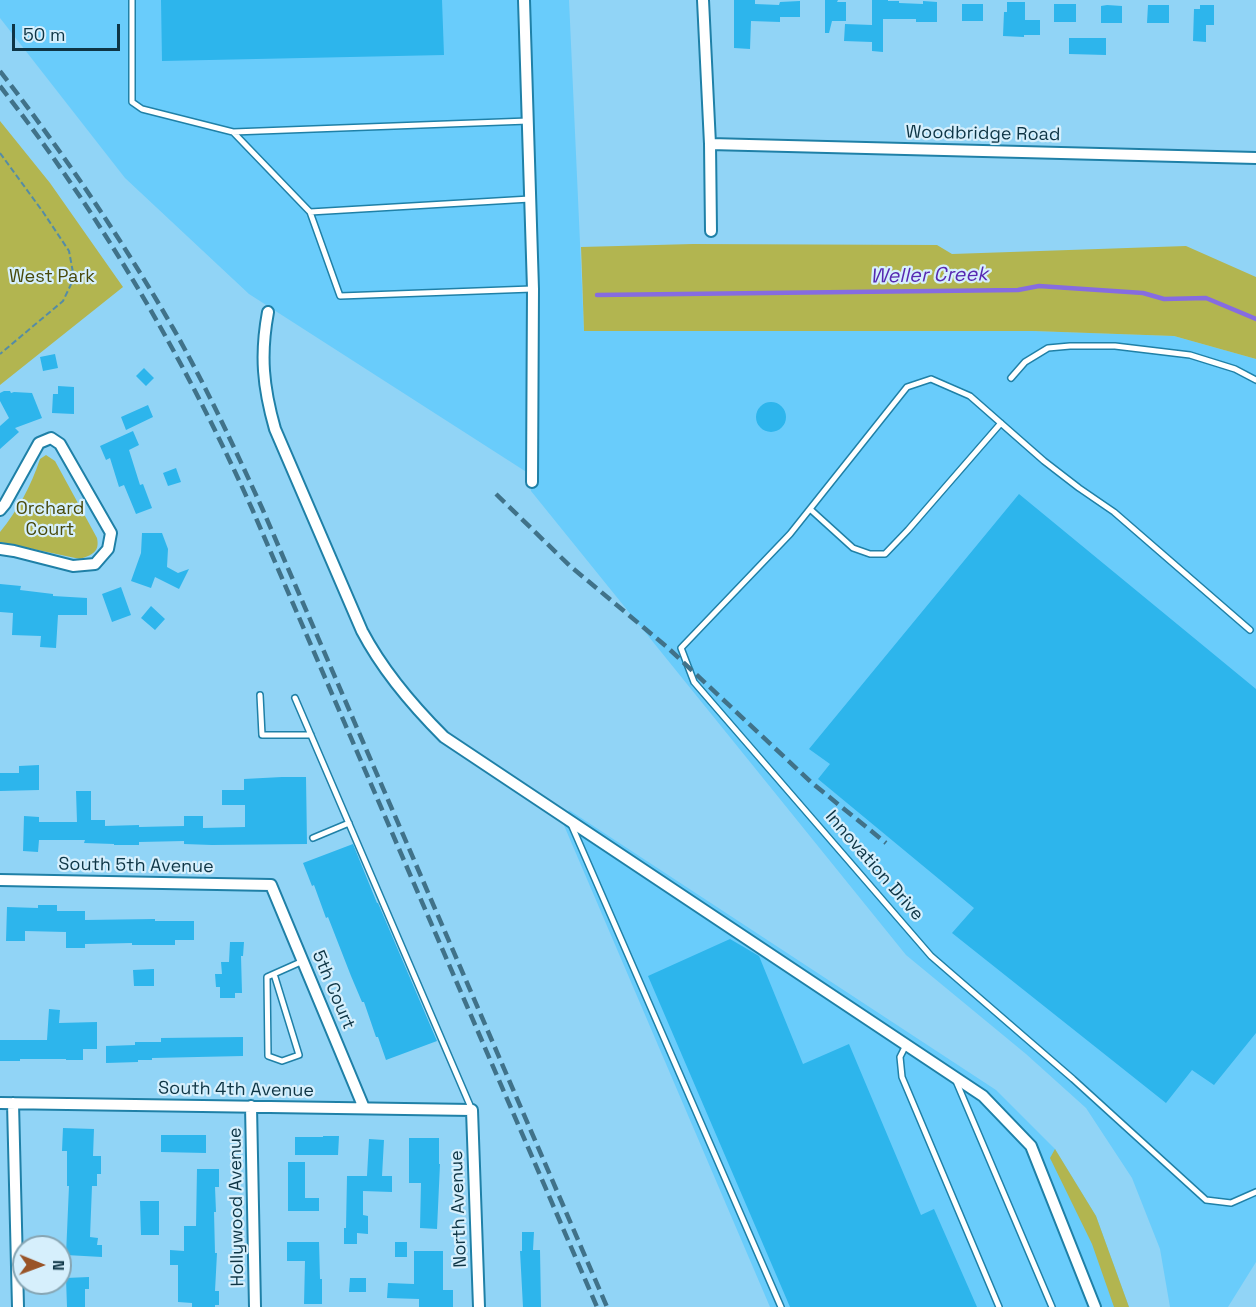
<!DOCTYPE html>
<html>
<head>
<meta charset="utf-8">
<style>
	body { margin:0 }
	#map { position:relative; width:1256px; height:1307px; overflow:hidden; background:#91d4f6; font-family:"Space Grotesk",sans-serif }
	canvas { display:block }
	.north { position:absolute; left:12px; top:1235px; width:60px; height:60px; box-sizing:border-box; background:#d6effc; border:2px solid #86a5b3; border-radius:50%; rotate:91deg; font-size:16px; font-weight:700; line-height:24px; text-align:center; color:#0e3545 }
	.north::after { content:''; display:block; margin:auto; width:21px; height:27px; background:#995428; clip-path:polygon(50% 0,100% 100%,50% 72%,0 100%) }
	.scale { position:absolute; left:12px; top:24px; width:108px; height:27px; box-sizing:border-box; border:3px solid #0e3545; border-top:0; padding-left:8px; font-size:18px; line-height:21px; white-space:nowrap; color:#0e3545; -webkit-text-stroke:4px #d6effc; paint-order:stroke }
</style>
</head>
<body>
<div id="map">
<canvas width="1256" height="1307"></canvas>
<div class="north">N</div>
<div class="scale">50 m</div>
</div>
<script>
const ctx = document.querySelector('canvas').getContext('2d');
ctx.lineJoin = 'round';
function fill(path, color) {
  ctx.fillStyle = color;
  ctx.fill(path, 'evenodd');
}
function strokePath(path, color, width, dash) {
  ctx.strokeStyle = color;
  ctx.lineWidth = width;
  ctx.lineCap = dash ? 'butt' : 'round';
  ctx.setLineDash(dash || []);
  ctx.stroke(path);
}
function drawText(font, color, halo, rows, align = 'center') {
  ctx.font = font + ' "Space Grotesk",sans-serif';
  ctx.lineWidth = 4.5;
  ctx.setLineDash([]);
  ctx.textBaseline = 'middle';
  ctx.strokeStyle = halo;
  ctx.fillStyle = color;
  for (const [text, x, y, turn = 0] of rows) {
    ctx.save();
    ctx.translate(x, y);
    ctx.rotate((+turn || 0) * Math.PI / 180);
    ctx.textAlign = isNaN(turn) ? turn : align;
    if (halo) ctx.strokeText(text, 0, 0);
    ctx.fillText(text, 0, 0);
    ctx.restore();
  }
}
fill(new Path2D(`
	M0 0H569L584 331H1033L1174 336 1256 359V1262L1228 1307H1170L1160 1249 1132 1178 1086 1108 1026 1054 906 955 531 491 528 473 249 294 125 178 0 18Z
	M569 810 996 1090 1055 1149 1096 1216 1129 1307H770L563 823Z`), '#69ccfb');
fill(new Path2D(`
	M0 121 50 183 123 287 0 385Z
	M693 244 937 245 952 254 1186 246 1256 277V359L1174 336 1033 331H584L581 247Z
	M46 455 55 461 97 538C100 552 92 555 80 559L0 542V532C18 510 31 486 40 459Z
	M1055 1149 1096 1216 1129 1307H1114L1092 1244 1050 1158Z`), '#b2b550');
strokePath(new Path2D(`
	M597 295 1018 290 1039 286 1143 293 1164 299 1206 298 1256 319`), '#866ce0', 4.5);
fill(new Path2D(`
	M161 0H442L444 55 162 61Z
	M734 0H755V4L779 5 780 2 800 1V17H780V22L751 21 750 49 734 48Z
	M825 0H838L837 2H846V21H832L829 33H825Z
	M872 0H888V1H899V3L923 4V1L937 2V22H916V19H883V52L872 51V42L844 41 845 24 872 25Z
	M1007 2H1025V20H1040V35H1024V37L1003 36 1004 12H1007Z
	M962 4H983V21H962Z
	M1054 4H1076V22H1054Z
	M1107 5 1122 6V23H1101V6Z
	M1148 5H1169V23H1147Z
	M1200 5H1214V25H1206V42L1193 41 1194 9H1200Z
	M1069 38H1106V55L1069 54Z
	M55 354 58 368 43 371 40 357Z
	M144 368 154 378 146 386 136 376Z
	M58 386 74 387V414L52 413 53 394H58Z
	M4 391H10L11 393 14 392 32 393 42 418 15 428 19 432 0 449V426L9 418 0 401V393Z
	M756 417a15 15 0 1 1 30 0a15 15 0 1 1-30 0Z
	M148 405 153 417 126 430 121 417Z
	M133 431 139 445 129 450 140 485 143 484 152 508 136 514 124 485 119 487 110 458 106 460 100 446Z
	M176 468 181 482 168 486 163 473Z
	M1019 494 1256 689V1033L1214 1085 1192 1070 1166 1103 952 933 974 908 818 779 830 764 809 749Z
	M142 533H162L168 549 167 567 178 573 189 569 179 589 155 577 151 588 131 581 141 553Z
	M0 584 21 586 20 590 53 594V596L87 598V615H58L56 648 40 647 41 636 12 635 13 613 0 612Z
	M121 587 131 615 112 622 102 594Z
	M151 606 165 619 155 630 141 618Z
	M39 765V790L0 791V773H19V766Z
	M282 777H306L307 844 212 845 184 844V841L139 842V845H114V844L84 843 85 840H39L38 852 23 851 24 816 39 817V822H77L76 791H91V820H105V826L139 825V827L184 826V816H203V828L245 827V805H222V790H244V779Z
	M353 844 377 903H378L437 1041 386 1060 378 1037H376L364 1002H362L351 976 328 917 326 918 314 885 312 886 303 863Z
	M38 905H57V911H85V920L155 919V921H194V940H175V945H132V943L85 944V948H66V932L25 931V941H6L7 907 38 908Z
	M730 939 759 956 803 1064 849 1044 921 1215 934 1209 977 1307H790L648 976Z
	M230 942H244L243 956H241L242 993H235V998H220V987H216L215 974H222L221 962H229Z
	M154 969V986H134L133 970Z
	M49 1009 60 1010 59 1023 97 1022V1049H83V1060H66V1059H20V1061H0V1040H47Z
	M243 1037V1056L152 1058V1060H138V1062L106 1063V1046L135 1045V1042H161V1038Z
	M63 1128 94 1129 93 1156H101V1174H97V1186H92L90 1237 98 1238 97 1245H102V1257L66 1255 69 1186H67V1151H62Z
	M161 1135H206V1153L161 1152Z
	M323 1136H339L338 1155H295V1137H323Z
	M409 1138H439V1164H440L437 1229 420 1228 421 1183H409Z
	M369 1139 384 1140 382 1176H392V1192L363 1191V1215L368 1216V1234L357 1233V1244H344V1228H346L347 1176H367Z
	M288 1162H305V1198H319V1211H288Z
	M197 1169H219V1187H215L216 1212H214L215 1253H217L215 1291H219V1305H215V1307H192V1303L178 1302V1265H170V1250L184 1251V1226H196Z
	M140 1201H159V1235H141Z
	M522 1232H534L533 1250H540L541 1307H523L520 1251H522Z
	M287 1242H319L320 1279H322V1304H304L305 1261H287Z
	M395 1242H407V1257H395Z
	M414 1251H443V1290H453V1307H419V1299L387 1298 388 1283 414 1284Z
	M89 1277V1289H85V1307H67L66 1278Z
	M350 1278H366V1292H349Z`), '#2db5ec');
const service = new Path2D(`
	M132 0V102L142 109 233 132 310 212
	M233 132 528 121
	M530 199 310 212 340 296 532 289
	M1011 378 1025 362 1048 348 1070 346H1115L1190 355 1235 369 1256 380
	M810 509 853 548 870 554H885L908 530 1001 423
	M1250 630 1114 512 1079 488 1044 461 970 396 931 379 907 387 790 534 681 648 694 682 931 956 1073 1079 1206 1200 1231 1203 1256 1192
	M260 695 262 735H311
	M295 698 472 1110
	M571 824 781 1307
	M313 838 349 823
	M274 974 299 1055 282 1061 268 1056 267 977 303 961
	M906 1045 900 1057 902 1077 999 1307
	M956 1081 1052 1307`);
const minor = new Path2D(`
	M524 0 533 289 532 482
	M703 0 710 144 711 231
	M710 144 1256 158
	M268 312C260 355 263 387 275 429L362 631C383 671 412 705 444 737L983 1096 1031 1146 1095 1307
	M0 510 5 504 39 443 51 438 60 444 111 533 108 549 95 564 73 566 14 551 0 549
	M0 880 271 885 364 1108
	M0 1103 472 1110 479 1307
	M13 1103 18 1307
	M251 1106 255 1307`);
strokePath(service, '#1f80a7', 8);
strokePath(minor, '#1f80a7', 14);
strokePath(new Path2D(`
	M0 153 43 212 69 251 74 278 63 301 0 354`), '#558ca5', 2, [6, 3]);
strokePath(service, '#fff', 5);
strokePath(minor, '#fff', 10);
strokePath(new Path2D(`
	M0 71C64 154 121 238 173 328 206 386 234 447 262 508L607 1307
	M0 86C102 217 185 359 253 511L597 1307
	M496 494 570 566 667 647 812 783 886 843`), '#407289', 4.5, [12, 6]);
drawText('18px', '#0e3545', '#d6effc', [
	["Woodbridge Road",983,134,1],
	["South 5th Avenue",136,866,1],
	["Innovation Drive",874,866,49],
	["5th Court",333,990,67],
	["South 4th Avenue",236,1090,1],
	["Hollywood Avenue",237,1207,-91],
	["North Avenue",459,1209,-92]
]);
drawText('18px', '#48490b', '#d6effc', [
	["West Park",52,277],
	["Orchard",50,509],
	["Court",50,530]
]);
drawText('italic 20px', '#5729b2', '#d6effc', [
	["Weller Creek",929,276,-1]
]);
</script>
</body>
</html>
